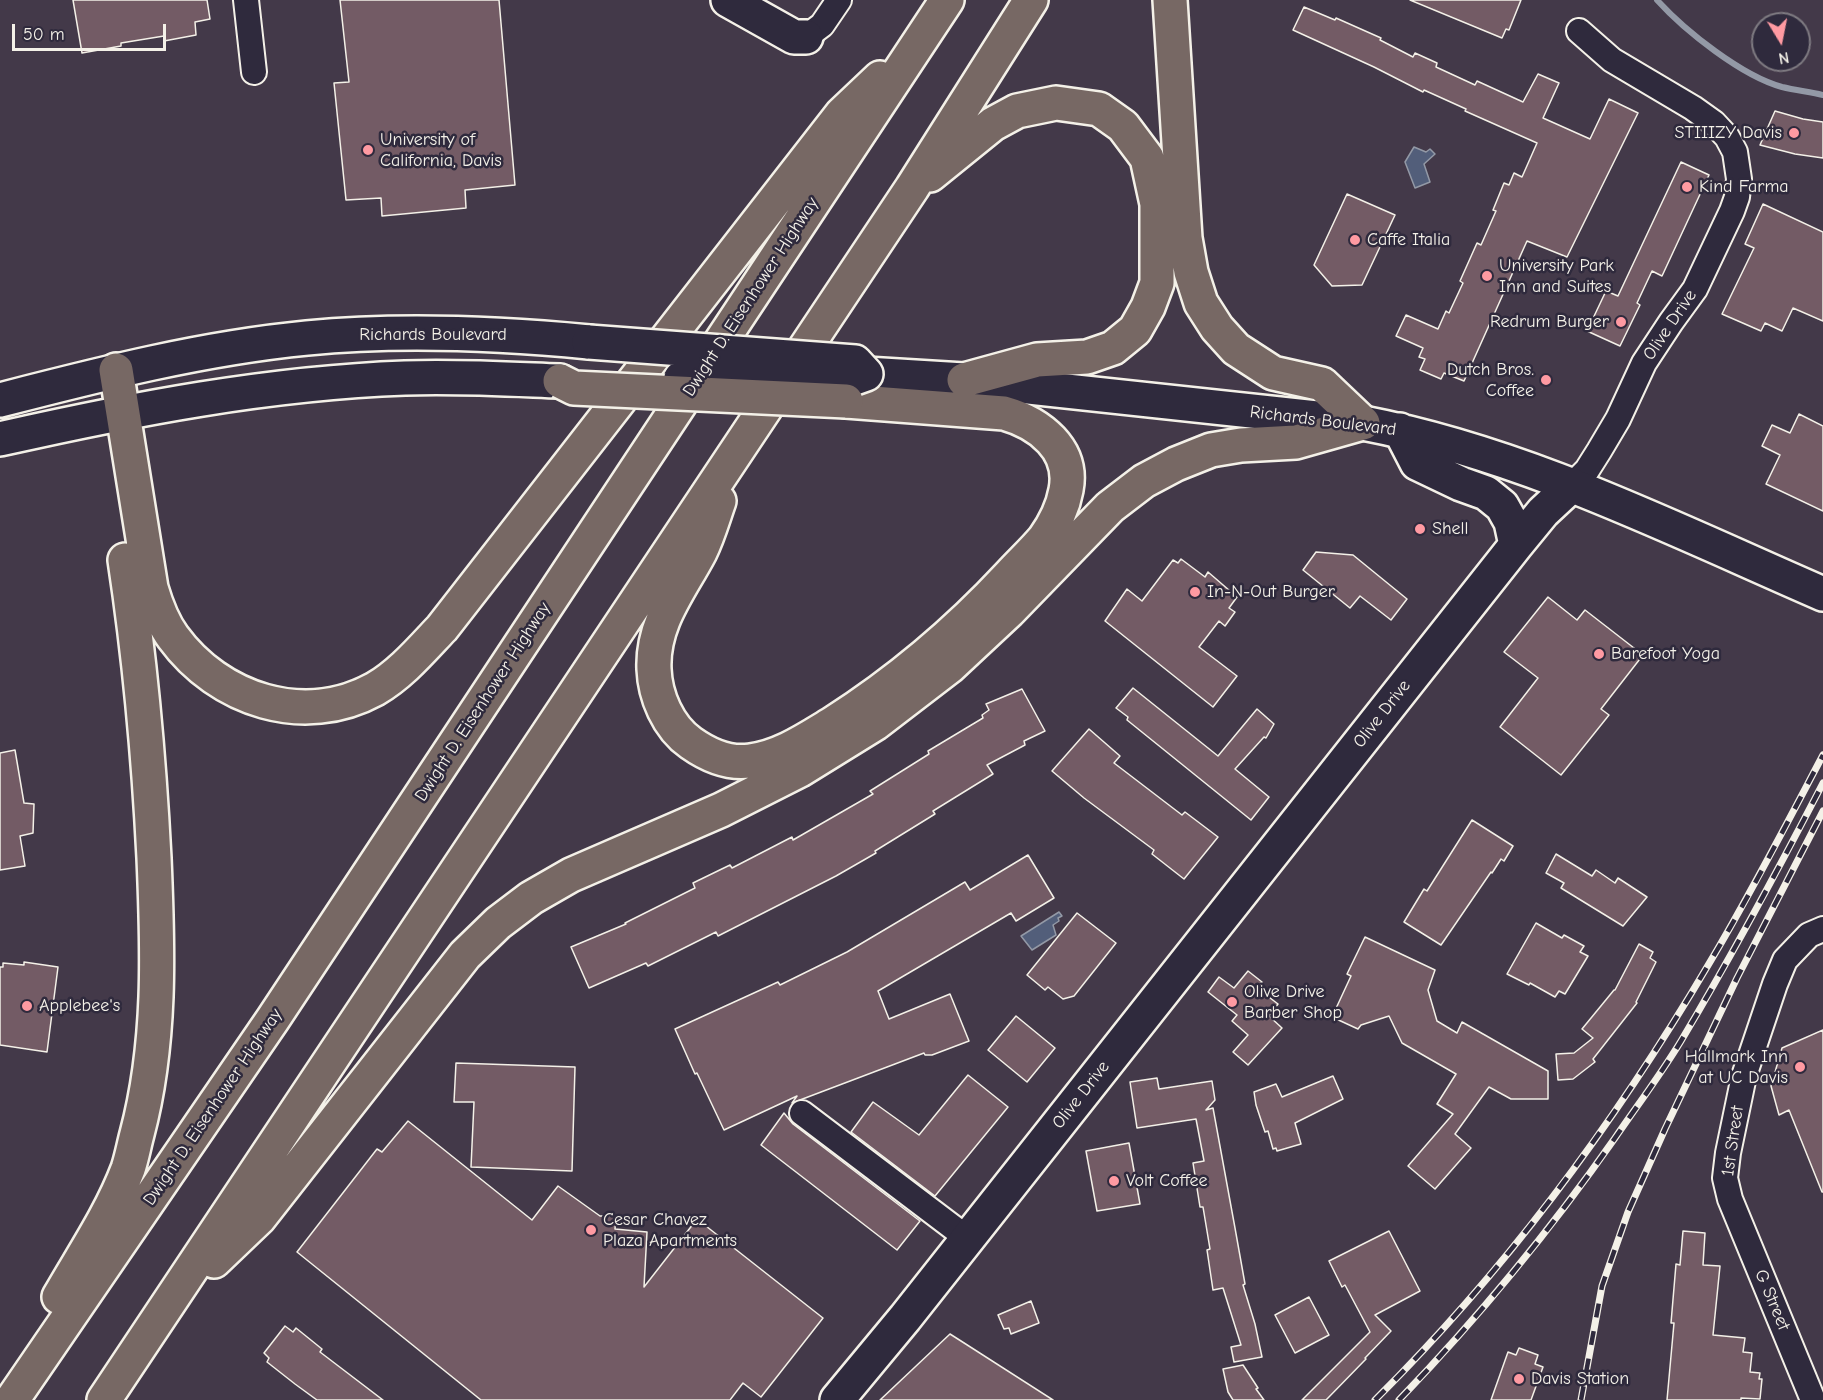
<!DOCTYPE html>
<html>
<head>
<meta charset="utf-8">
<style>
	body { margin:0 }
	#map { position:relative; width:1823px; height:1400px; overflow:hidden; background:#433949; font-family:"Comic Neue",sans-serif }
	canvas { display:block }
	.north { position:absolute; left:1751px; top:12px; width:60px; height:60px; box-sizing:border-box; background:#2f2a3d; border:2px solid #7e7a81; border-radius:50%; rotate:170deg; font-size:16px; font-weight:700; line-height:24px; text-align:center; color:#f4f1e8 }
	.north::after { content:''; display:block; margin:auto; width:21px; height:27px; background:#ff9aa2; clip-path:polygon(50% 0,100% 100%,50% 72%,0 100%) }
	.scale { position:absolute; left:12px; top:24px; width:154px; height:27px; box-sizing:border-box; border:3px solid #f4f1e8; border-top:0; padding-left:8px; font-size:18px; line-height:21px; white-space:nowrap; color:#f4f1e8; -webkit-text-stroke:4px #2f2a3d; paint-order:stroke }
</style>
</head>
<body>
<div id="map">
<canvas width="1823" height="1400"></canvas>
<div class="north">N</div>
<div class="scale">50 m</div>
</div>
<script>
const ctx = document.querySelector('canvas').getContext('2d');
ctx.lineJoin = 'round';
function fill(path, color) {
  ctx.fillStyle = color;
  ctx.fill(path, 'evenodd');
}
function strokePath(path, color, width, dash) {
  ctx.strokeStyle = color;
  ctx.lineWidth = width;
  ctx.lineCap = dash ? 'butt' : 'round';
  ctx.setLineDash(dash || []);
  ctx.stroke(path);
}
function drawText(font, color, halo, rows, align = 'center') {
  ctx.font = font + ' "Comic Neue",sans-serif';
  ctx.lineWidth = 5;
  ctx.setLineDash([]);
  ctx.textBaseline = 'middle';
  ctx.strokeStyle = halo;
  ctx.fillStyle = color;
  for (const [text, x, y, turn = 0] of rows) {
    ctx.save();
    ctx.translate(x, y);
    ctx.rotate((+turn || 0) * Math.PI / 180);
    ctx.textAlign = isNaN(turn) ? turn : align;
    if (halo) ctx.strokeText(text, 0, 0);
    ctx.fillText(text, 0, 0);
    ctx.restore();
  }
}
const water = new Path2D(`
	M1414 147 1426 152 1430 149 1435 154 1424 164 1430 182 1415 188 1405 162Z
	M1059 912 1062 916 1058 918 1059 921 1053 925 1056 935 1032 950 1021 936Z`);
fill(water, '#525e7a');
strokePath(water, '#9399a6', 1.5);
strokePath(new Path2D(`
	M1657 0C1685 31 1742 76 1782 87 1795 90 1809 92 1823 95`), '#9399a6', 6);
const building = new Path2D(`
	M73 0H207L210 19 195 22 196 35 164 41V36L121 43V46L82 53Z
	M340 0H499L515 185 465 190 466 208 382 216 381 198 346 200 334 83 349 82Z
	M1410 0H1521L1509 30 1506 29 1502 38Z
	M1304 7 1335 20 1336 18 1381 38 1380 40 1413 57 1415 53 1437 63 1436 67 1475 85 1477 81 1523 102 1538 74 1559 83 1543 118 1590 139 1609 99 1638 113 1567 257 1527 241 1464 381 1444 373 1441 379 1420 370 1425 359 1419 357 1423 348 1396 336 1406 315 1438 329 1446 311 1449 313 1463 283 1460 281 1477 243 1481 245 1496 211 1493 210 1504 183 1509 185 1514 173 1522 177 1537 143 1465 111 1466 109 1424 90 1423 92 1374 67 1293 30Z
	M1775 111 1803 119 1823 122V158L1795 154 1760 145Z
	M1681 162 1709 175 1662 276 1652 271 1637 303 1640 305 1620 346 1587 331 1606 291 1618 296Z
	M1347 194 1395 215 1362 285 1332 286 1314 265Z
	M1763 204 1823 232V321L1793 308 1782 331 1765 323 1761 331 1722 314 1754 248 1745 244Z
	M1799 414 1823 426V511L1766 484 1780 455 1762 446 1772 425 1790 433Z
	M1316 552 1353 555 1407 599 1391 620 1360 596 1350 608 1303 570Z
	M1181 559 1205 577 1208 572 1237 597 1229 608 1235 612 1225 626 1219 621 1199 647 1237 676 1213 707 1105 621 1127 589 1142 601 1173 560 1178 563Z
	M1548 597 1577 620 1585 610 1643 655 1601 709 1609 715 1561 775 1500 727 1538 678 1504 652Z
	M1133 688 1218 756 1257 709 1274 724 1266 738 1264 737 1235 769 1269 797 1251 820 1127 720 1128 717 1116 708Z
	M1022 689 1045 731 1024 741 1025 745 987 765 993 774 933 811 935 814 875 851 876 853 836 876 718 936 716 932 648 966 646 963 589 988 571 947 626 924 625 923 695 888 693 883 730 865 732 868 792 837 793 840 873 794 870 791 929 754 928 751 983 718 982 715 989 710 986 704Z
	M1089 729 1120 756 1114 763 1182 815 1185 812 1218 837 1184 879 1152 854 1154 850 1084 798 1052 771Z
	M15 750 24 803 34 804 33 833 20 836 25 866 0 870V753Z
	M1472 820 1513 846 1504 861 1501 859 1492 873 1491 872 1441 945 1404 922 1424 889 1427 891Z
	M1556 854 1592 876 1596 870 1615 883 1618 878 1647 897 1623 926 1561 888 1564 883 1546 873Z
	M1028 855 1054 898 1016 921 1011 913 878 991 889 1019 950 994 969 1041 932 1055H925L924 1053 792 1103 797 1096 724 1130 697 1073 695 1074 675 1029 778 982 780 985 847 952 965 882 970 890Z
	M1077 913 1116 943 1074 996 1063 999 1048 987 1045 990 1027 975Z
	M1536 923 1562 938 1564 935 1584 946 1580 952 1588 956 1565 994 1559 991 1555 997 1530 983 1529 985 1507 974Z
	M1365 937 1435 970 1428 990 1437 1021 1457 1033 1462 1022 1548 1071V1099H1511L1489 1087 1455 1134 1471 1148 1435 1189 1408 1166 1453 1114 1437 1104 1456 1074 1402 1043 1389 1016 1361 1025 1358 1029 1332 1017 1351 976 1347 974Z
	M1639 944 1653 952 1650 958 1656 962 1636 1002 1637 1003 1593 1059 1595 1062 1573 1079 1558 1080 1556 1054 1574 1053 1593 1038 1582 1029 1614 990H1615Z
	M24 962 58 967 47 1052 0 1045V967H3V963L24 965Z
	M1248 971 1262 982 1257 988 1278 1004 1269 1016 1282 1028 1248 1065 1233 1052 1248 1035 1232 1021 1237 1015 1208 992 1219 977 1234 988Z
	M1016 1016 1055 1048 1027 1082 988 1050Z
	M1823 1030V1192H1822L1789 1110 1779 1115 1771 1086 1782 1048Z
	M456 1063 575 1067 572 1171 471 1167 474 1102H454Z
	M968 1075 1008 1107 935 1196 851 1132 873 1102 919 1135Z
	M1333 1076 1343 1099 1295 1123 1301 1144 1277 1151 1276 1148 1273 1149 1268 1131 1265 1132 1256 1105 1254 1092 1276 1084 1282 1097Z
	M1157 1078 1159 1089 1212 1081 1215 1100 1206 1110 1213 1108 1235 1228 1245 1284 1243 1285 1255 1324 1262 1357 1234 1362 1231 1347 1241 1345 1223 1288 1213 1290 1207 1250 1210 1249 1203 1207H1200L1193 1163 1204 1161 1196 1119 1137 1128 1130 1082Z
	M784 1113 793 1124 920 1221 897 1250 761 1145Z
	M408 1121 532 1220 558 1186 600 1216H616L615 1229 647 1232 644 1287 697 1219 823 1318 761 1397 743 1383 730 1400H481L297 1252 377 1149 382 1152Z
	M1129 1143 1140 1204 1097 1211 1086 1151Z
	M1389 1231 1420 1291 1375 1315 1391 1331 1365 1358 1366 1359 1326 1400H1302L1370 1332 1345 1285 1342 1287 1329 1261Z
	M1683 1231 1705 1233 1703 1265 1720 1266 1713 1335 1745 1338 1743 1352 1752 1353 1750 1372 1760 1373 1759 1379H1762L1760 1399 1741 1398V1400H1667L1674 1323H1671L1676 1264 1680 1265Z
	M1309 1297 1329 1335 1295 1353 1275 1315Z
	M1031 1301 1039 1323 1011 1334 1009 1328 1004 1329 998 1315Z
	M285 1326 293 1332 296 1328 322 1349 320 1352 383 1400H317L295 1384 267 1362 269 1358 264 1353Z
	M950 1334 961 1341 1053 1400H880Z
	M1519 1348 1538 1355 1535 1364 1543 1367 1531 1400H1491L1508 1352 1516 1355Z
	M1243 1365 1258 1388 1256 1389 1264 1400H1233L1228 1392 1223 1369Z`);
fill(building, '#735b65');
strokePath(building, '#f4f1e8', 1.5);
const street = new Path2D(`
	M246 0 254 72
	M806 37 822 25 839 0
	M1572 485 1587 470 1599 451 1618 419 1644 363 1671 322 1695 289 1732 211 1737 197 1739 179 1735 152 1727 137 1714 123 1693 108 1612 60 1579 31
	M802 1113 967 1238
	M1813 1400 1730 1199 1725 1178 1728 1153 1744 1076 1775 984 1785 960 1809 935 1823 929`);
const secondary = new Path2D(`
	M728 0 794 37H806
	M866 374 964 380 1363 423C1525 454 1673 529 1823 594
	M0 400C101 374 203 348 307 338 401 329 495 333 589 342
	M1400 430 1417 463 1461 484 1486 493 1502 506 1511 522 1516 545
	M0 439C133 409 268 383 405 378 456 376 508 379 560 381
	M837 1400 905 1318 1516 545 1543 512 1572 485`);
const highway = new Path2D(`
	M1170 0 1185 238 1191 272 1201 303 1217 328 1236 349 1273 373 1322 384 1363 423
	M930 175 993 124 1017 111 1056 103 1099 109 1123 126 1147 158 1157 204V283L1148 307 1135 330 1113 348 1087 357 1037 360 964 380
	M116 370 151 588C156 605 162 622 173 637 219 700 304 728 375 689 401 674 422 649 442 628L842 114 880 78
	M719 501C713 518 708 536 700 552 680 590 652 623 654 669 655 696 668 727 691 743 708 755 729 764 750 761 781 757 807 739 832 724 898 682 957 632 1010 575 1021 563 1033 552 1044 539 1054 525 1063 507 1066 490 1074 449 1039 423 1004 413L846 401
	M214 1261 259 1218 465 955 498 923 531 898 571 875 721 810 800 770 876 723 949 667 1009 611 1110 507 1144 481 1176 464 1211 450 1241 445 1296 442 1363 423
	M59 1297C83 1255 111 1214 128 1169 132 1157 134 1145 137 1134 161 1044 158 950 154 858 149 759 140 659 125 560
	M12 1400 273 1019 947 0
	M104 1400 912 188 1031 0`);
strokePath(street, '#f4f1e8', 28);
strokePath(secondary, '#f4f1e8', 38);
strokePath(highway, '#f4f1e8', 38);
strokePath(street, '#2f2a3d', 24);
strokePath(secondary, '#2f2a3d', 33);
strokePath(highway, '#776864', 33);
const rail = new Path2D(`
	M1375 1400C1505 1271 1617 1120 1710 962 1750 895 1786 825 1823 755
	M1399 1400C1478 1318 1549 1232 1615 1138 1637 1106 1661 1074 1681 1041 1731 957 1778 870 1823 783
	M1581 1400 1602 1286 1628 1212 1665 1129 1737 978 1823 811`);
strokePath(rail, '#f4f1e8', 7);
strokePath(rail, '#2f2a3d', 4.5, [14]);
const secondaryBridge = new Path2D(`
	M589 342 855 362 866 374 852 379 681 378`);
const highwayBridge = new Path2D(`
	M560 381 574 388 846 401`);
strokePath(secondaryBridge, '#f4f1e8', 38, []);
strokePath(highwayBridge, '#f4f1e8', 38, []);
strokePath(secondaryBridge, '#2f2a3d', 33);
strokePath(highwayBridge, '#776864', 33);
for (const [x, y, r, color] of [
	[1794,133,6,"#ff9aa2"],
	[368,150,6,"#ff9aa2"],
	[1687,187,6,"#ff9aa2"],
	[1355,240,6,"#ff9aa2"],
	[1487,276,6,"#ff9aa2"],
	[1621,322,6,"#ff9aa2"],
	[1546,380,6,"#ff9aa2"],
	[1420,529,6,"#ff9aa2"],
	[1195,592,6,"#ff9aa2"],
	[1599,654,6,"#ff9aa2"],
	[1232,1002,6,"#ff9aa2"],
	[27,1006,6,"#ff9aa2"],
	[1800,1067,6,"#ff9aa2"],
	[1114,1181,6,"#ff9aa2"],
	[591,1230,6,"#ff9aa2"],
	[1519,1379,6,"#ff9aa2"]
]) {
  const dot = new Path2D();
  dot.arc(x, y, r, 0, 2 * Math.PI);
  ctx.fillStyle = color;
  ctx.fill(dot);
  strokePath(dot, '#2f2a3d', 2);
}
drawText('18px', '#f4f1e8', '#2f2a3d', [
	["STIIIZY Davis",1782,133,"right"],
	["University of",380,140],
	["California, Davis",380,161],
	["Kind Farma",1699,187],
	["Caffe Italia",1367,240],
	["University Park",1499,266],
	["Inn and Suites",1499,287],
	["Redrum Burger",1609,322,"right"],
	["Dutch Bros.",1534,370,"right"],
	["Coffee",1534,391,"right"],
	["Shell",1432,529],
	["In-N-Out Burger",1207,592],
	["Barefoot Yoga",1611,654],
	["Olive Drive",1244,992],
	["Barber Shop",1244,1013],
	["Applebee's",39,1006],
	["Hallmark Inn",1788,1057,"right"],
	["at UC Davis",1788,1078,"right"],
	["Volt Coffee",1126,1181],
	["Cesar Chavez",603,1220],
	["Plaza Apartments",603,1241],
	["Davis Station",1531,1379]
], 'left');
drawText('18px', '#f4f1e8', '#2f2a3d', [
	["Dwight D. Eisenhower Highway",751,297,-57],
	["Olive Drive",1670,325,-56],
	["Richards Boulevard",433,335],
	["Richards Boulevard",1323,421,7],
	["Dwight D. Eisenhower Highway",483,702,-57],
	["Olive Drive",1382,714,-52],
	["Olive Drive",1081,1095,-52],
	["Dwight D. Eisenhower Highway",213,1107,-56],
	["1st Street",1733,1141,-82],
	["G Street",1772,1300,67]
]);
</script>
</body>
</html>
